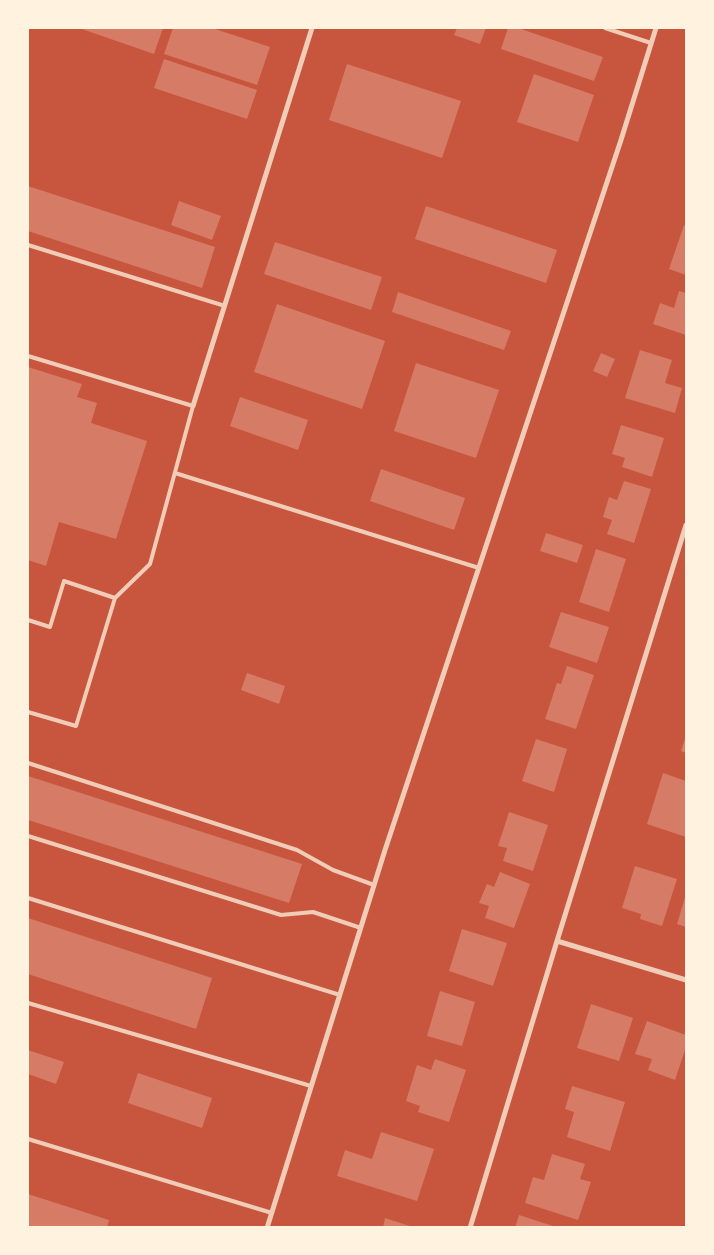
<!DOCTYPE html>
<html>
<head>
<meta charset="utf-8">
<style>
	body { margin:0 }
	#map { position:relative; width:714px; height:1255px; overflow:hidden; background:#c8553d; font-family:"Open Sans",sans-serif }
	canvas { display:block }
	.frame { position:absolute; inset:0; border:29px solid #fff3e0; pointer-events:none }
</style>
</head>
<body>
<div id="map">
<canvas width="714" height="1255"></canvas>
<div class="frame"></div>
</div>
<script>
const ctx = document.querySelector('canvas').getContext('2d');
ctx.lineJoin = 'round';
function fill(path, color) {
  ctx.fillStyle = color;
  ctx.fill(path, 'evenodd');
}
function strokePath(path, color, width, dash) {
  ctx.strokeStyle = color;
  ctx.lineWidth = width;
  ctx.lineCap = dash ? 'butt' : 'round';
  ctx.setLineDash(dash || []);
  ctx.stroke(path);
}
fill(new Path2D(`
	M79 28H163L154 54Z
	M173 28H212L270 47 257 85 164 54Z
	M457 28H486L480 44 454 35Z
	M508 28H518L603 57 594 81 501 49Z
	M164 59 257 90 247 119 154 88Z
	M347 64 461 101 442 158 329 120Z
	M534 74 594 95 578 142 517 122Z
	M28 186 215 247 202 288 28 231Z
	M179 201 221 216 212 240 171 225Z
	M426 206 557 250 546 283 415 239Z
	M684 225 686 226V275L669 269Z
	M275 242 382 277 371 310 264 274Z
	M679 291 686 293V335L653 324 660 303 674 308Z
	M398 292 511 331 504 350 392 312Z
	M277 304 385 341 362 409 254 372Z
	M640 350 672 360 665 383 682 388 675 413 625 398Z
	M601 353 615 359 607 377 593 371Z
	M416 363 499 390 476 458 394 431Z
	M28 367 82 384 77 397 97 403 91 423 147 441 116 539 59 522 46 566 28 560Z
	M240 397 308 420 298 450 230 426Z
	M621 425 664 438 652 477 622 467 625 458 612 454Z
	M381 469 465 498 454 530 370 501Z
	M624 481 651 489 634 543 607 534 612 520 603 517 609 497 617 500Z
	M546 533 583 545 577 563 540 551Z
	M596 549 626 559 609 612 579 602Z
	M561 612 609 627 597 663 549 647Z
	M567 666 594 675 576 729 545 719 557 683 561 684Z
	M247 673 285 686 279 704 241 690Z
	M686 735V753L681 751Z
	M536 739 567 749 554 792 522 781Z
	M663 773 686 781V837L647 824Z
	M28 776 302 864 289 903 28 820Z
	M509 812 548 825 533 871 503 861 507 848 498 846Z
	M635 866 677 879 662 926 640 919 641 914 622 908Z
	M500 872 530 884 514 928 485 918 489 906 479 903 487 884 494 887Z
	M686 894V927L677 924Z
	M28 918 212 978 196 1029 28 974Z
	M462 929 507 943 493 986 449 971Z
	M440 991 475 1002 462 1046 427 1036Z
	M591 1004 633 1018 619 1061 577 1048Z
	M647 1021 686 1035V1047L675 1080 648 1070 652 1059 635 1054Z
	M28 1050 64 1062 56 1084 28 1074Z
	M435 1059 466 1070 449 1122 418 1112 420 1106 406 1101 417 1065 431 1070Z
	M138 1073 212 1098 202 1128 128 1103Z
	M572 1086 625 1102 610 1151 567 1137 574 1112 565 1109Z
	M381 1132 434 1149 417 1201 337 1176 345 1150 372 1159Z
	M552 1154 585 1164 580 1179 591 1182 578 1220 525 1203 533 1177 544 1180Z
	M28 1194 109 1220 107 1228H28Z
	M519 1215 556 1227V1228H515Z
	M385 1218 413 1227V1228H383Z`), '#d67c66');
strokePath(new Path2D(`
	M605 28 651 43
	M28 245 225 306
	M28 356 193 406 150 564 115 598 64 581 50 627 28 620
	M175 473 479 568
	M28 712 76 726 115 598
	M28 763 297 850 333 870 374 885
	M28 836 281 915 313 912 361 928
	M28 898 340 995
	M28 1003 311 1086
	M28 1139 272 1213`), '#f1ccb7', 4);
strokePath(new Path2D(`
	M193 406 312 28
	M557 941 686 980
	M267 1228 385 850 621 140 656 28
	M470 1228 557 941 686 525`), '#f1ccb7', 5);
</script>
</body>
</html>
